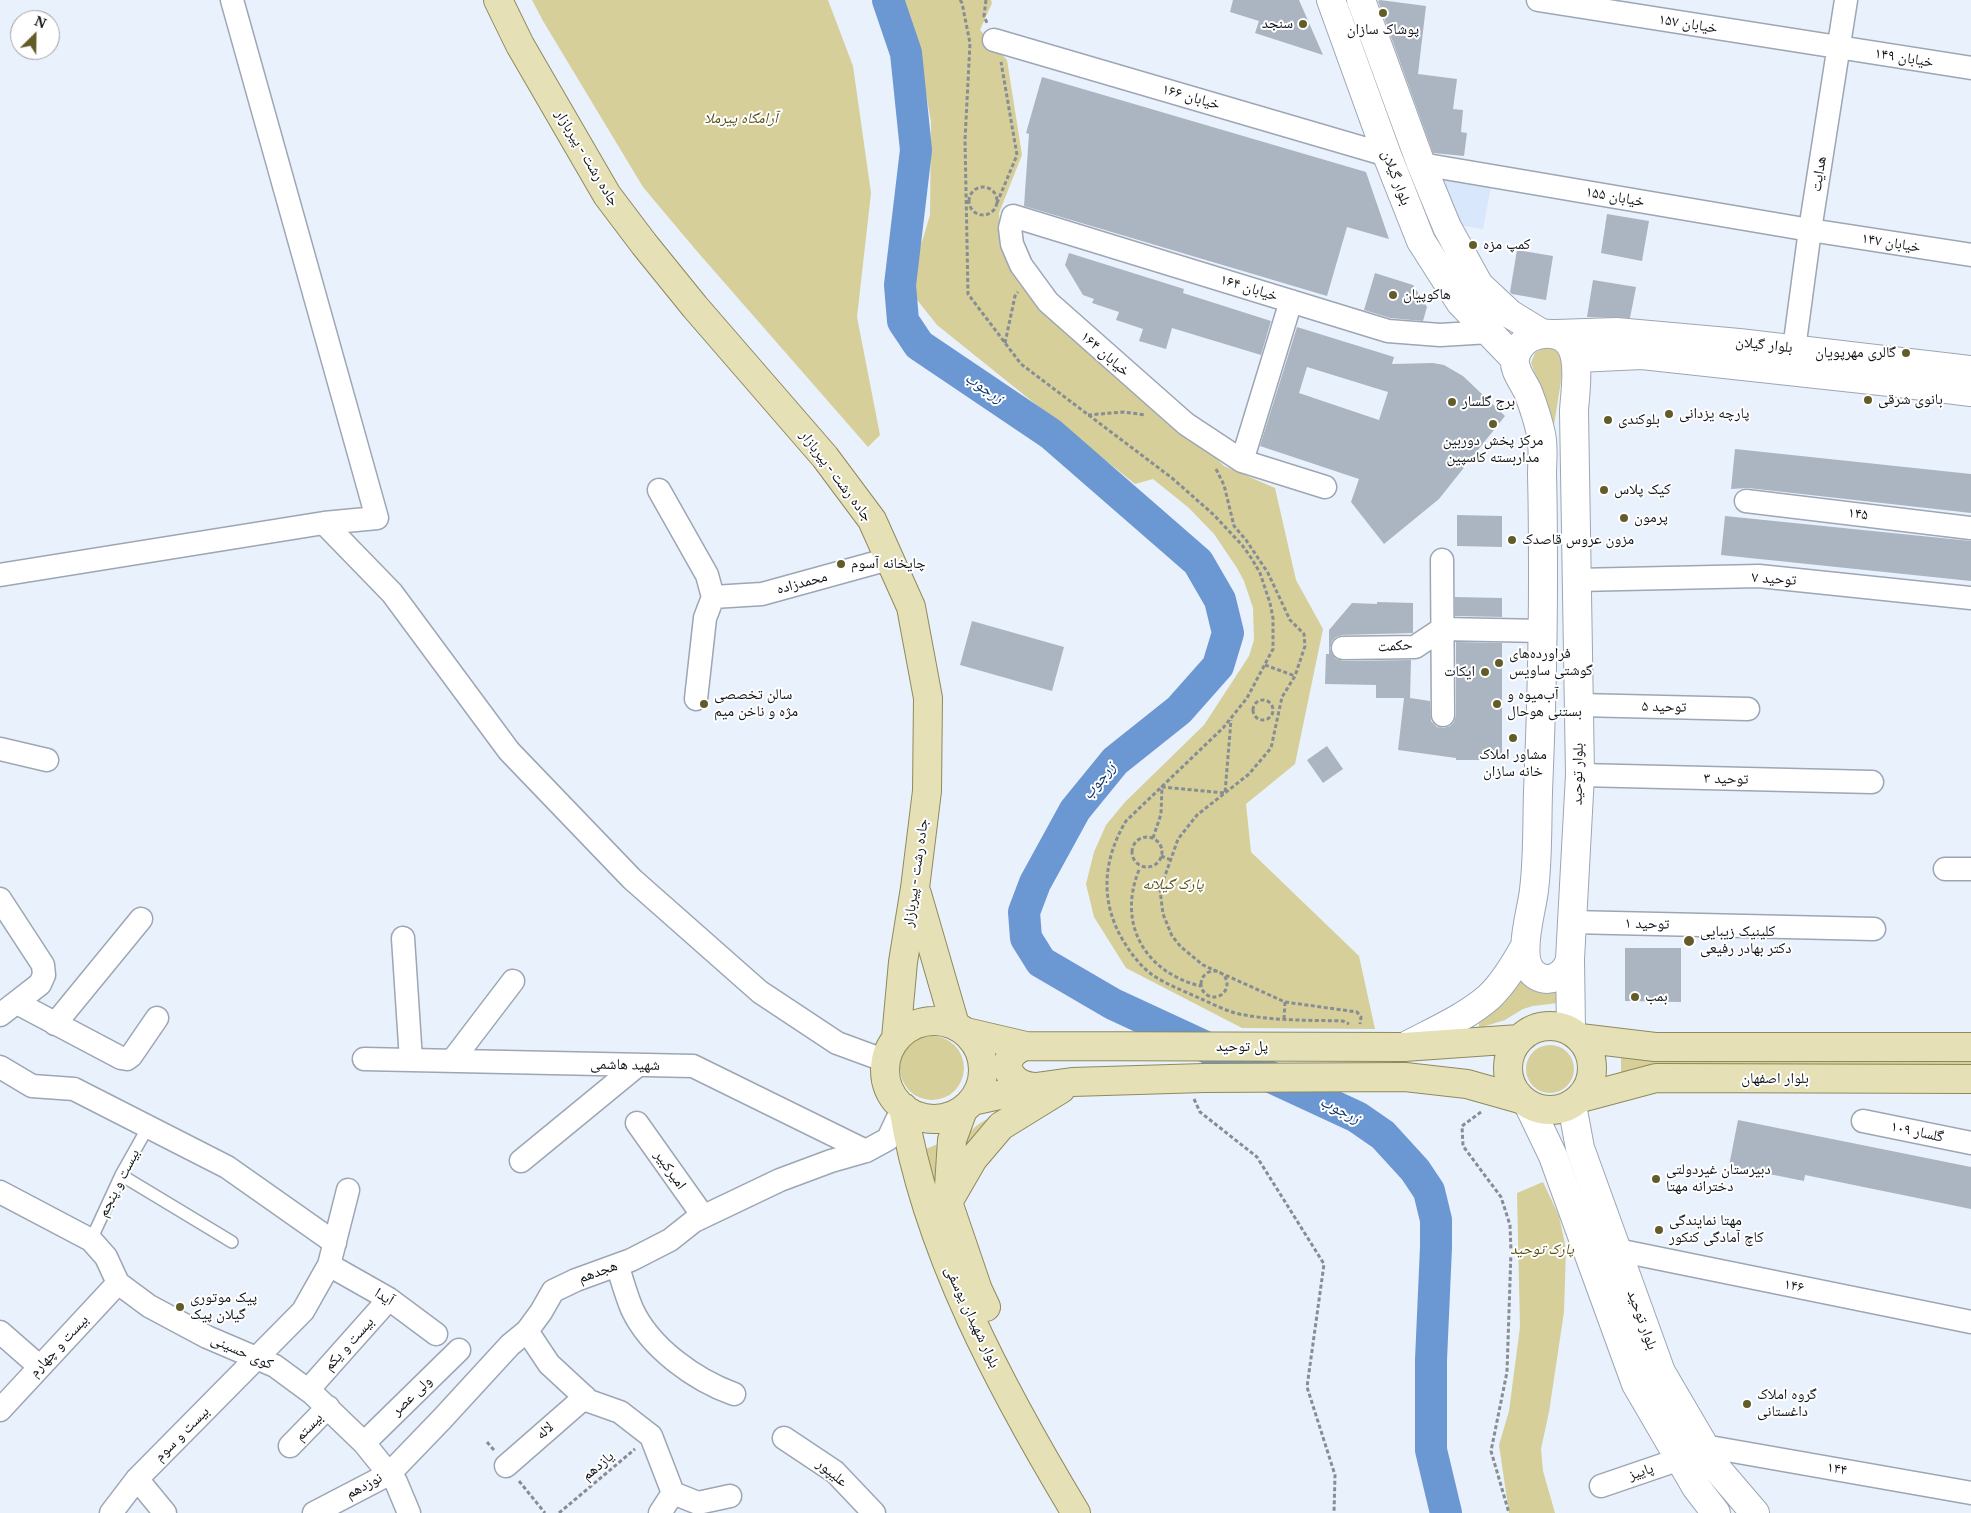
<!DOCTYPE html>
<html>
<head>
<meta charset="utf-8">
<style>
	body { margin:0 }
	#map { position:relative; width:1971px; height:1513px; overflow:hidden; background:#e9f1fc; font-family:"Noto Serif",serif }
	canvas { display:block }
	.north { position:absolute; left:10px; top:10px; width:50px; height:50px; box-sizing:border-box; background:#fff; border:1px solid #9fa0a2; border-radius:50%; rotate:23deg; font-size:14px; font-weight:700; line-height:20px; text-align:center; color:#0f1217 }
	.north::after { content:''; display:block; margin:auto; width:18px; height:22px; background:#635c29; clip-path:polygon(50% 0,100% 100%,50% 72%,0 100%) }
</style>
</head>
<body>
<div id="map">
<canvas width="1971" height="1513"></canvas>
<div class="north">N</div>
</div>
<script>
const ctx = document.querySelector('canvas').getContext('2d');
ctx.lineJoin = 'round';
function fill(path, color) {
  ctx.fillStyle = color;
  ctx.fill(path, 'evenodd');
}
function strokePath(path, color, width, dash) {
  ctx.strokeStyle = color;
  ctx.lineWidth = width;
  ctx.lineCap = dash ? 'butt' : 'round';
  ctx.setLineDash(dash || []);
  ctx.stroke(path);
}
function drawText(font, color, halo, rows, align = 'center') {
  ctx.font = font + ' "Noto Serif","Noto Naskh Arabic",serif';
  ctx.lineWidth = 4;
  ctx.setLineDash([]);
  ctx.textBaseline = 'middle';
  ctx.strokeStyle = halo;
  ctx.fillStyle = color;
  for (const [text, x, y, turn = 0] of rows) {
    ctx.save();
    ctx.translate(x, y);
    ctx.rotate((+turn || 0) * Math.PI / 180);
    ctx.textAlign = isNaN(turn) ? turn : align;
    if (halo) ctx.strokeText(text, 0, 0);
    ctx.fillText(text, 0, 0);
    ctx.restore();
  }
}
fill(new Path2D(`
	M1437 177 1491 187 1483 229 1451 224Z`), '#d8e7fb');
fill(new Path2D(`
	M532 0H828L853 66 871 193 857 317 880 435 868 447 695 249 643 187 543 21Z
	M901 0H991L992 3 980 30 1007 60 1022 155 999 213 1000 231 1011 258 1224 466 1275 488 1296 580 1323 629 1295 764 1246 804 1251 852 1359 956 1375 1029 1242 1028 1126 968 1094 917 1086 884 1094 852 1106 825 1125 802 1204 725 1249 656 1254 640 1253 608 1244 581 1237 568 1214 534 1189 508 1153 479 1135 484 937 325 914 296 917 258 930 215 931 122 918 48 913 30Z
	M1544 348C1555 348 1559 352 1564 362L1554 425 1531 363 1535 353Z
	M1520 979 1557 988 1558 1003 1533 1006 1523 1009 1505 1020 1479 1028V1021Z
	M900 1068a32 32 0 1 1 64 0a32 32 0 1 1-64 0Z
	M1526 1069a24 24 0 1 1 48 0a24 24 0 1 1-48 0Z
	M1621 1052H1971V1075L1621 1076Z
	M992 1117 956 1162C965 1139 968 1127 992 1117Z
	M943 1142 937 1212 923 1150Z
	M1543 1182 1559 1216 1566 1249 1564 1312 1549 1412 1541 1449 1543 1471 1555 1513H1509L1499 1445 1509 1411 1520 1327 1517 1193Z`), '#d6cf99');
strokePath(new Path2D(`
	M888 0 906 53 916 150 900 285 903 321 919 345 1051 434 1198 562 1220 600 1228 633 1218 666 1179 710 1115 761 1075 810 1035 883 1024 912 1026 938 1041 962 1113 1004 1357 1117 1383 1135 1415 1170 1429 1191 1436 1220V1247L1431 1360V1450L1446 1513`), '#6b97d3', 32);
fill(new Path2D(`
	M1233 0H1299L1323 55 1255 33 1259 21 1230 12Z
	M1380 0 1426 6 1418 74 1457 79 1453 109 1463 110 1461 132 1467 133 1464 156 1433 153 1378 1Z
	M1042 77 1366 172 1389 239 1347 227 1327 296 1024 206 1029 134 1026 133Z
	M1607 214 1649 221 1642 261 1601 253Z
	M1517 250 1553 256 1546 300 1512 294 1510 292Z
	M1069 253 1184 289 1183 293 1271 321 1261 355 1172 328 1166 349 1139 341 1143 329 1116 320 1119 312 1092 303 1094 299 1083 295 1065 265Z
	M1375 273 1413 285 1427 307 1423 321 1390 318 1364 310Z
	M1593 280 1636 287 1630 318 1587 317Z
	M1297 327 1394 357 1392 364 1433 363 1444 365 1463 376 1505 416 1439 499 1384 544 1351 502 1359 479 1260 446ZM1307 367 1388 392 1379 420 1299 393Z
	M1735 449 1971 474V513L1748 488 1731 489Z
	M1457 515 1502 516V547L1457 546Z
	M1725 516 1971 541V581L1721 555Z
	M1455 597 1502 598V617L1455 616Z
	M1377 602 1413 603V633L1342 635 1336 637 1332 641 1330 648 1332 654 1336 659 1343 661 1411 660 1410 698 1430 701 1431 721 1437 727 1444 728 1450 726 1454 722 1456 715V642L1502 643V760H1456V758L1398 750 1404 698H1376V685L1325 684 1326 654H1329V630L1352 603 1377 604Z
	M972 621 1064 647 1052 691 960 665Z
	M1327 746 1343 769 1323 783 1307 760Z
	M1625 948H1681V1002L1625 1001Z
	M1738 1120 1971 1167V1209L1805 1175 1804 1181 1729 1166Z`), '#abb5c2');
const lane = new Path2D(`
	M121 1175 232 1242
	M91 1240 121 1175 148 1127`);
const street = new Path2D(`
	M1538 0 1971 68
	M994 40 1387 155
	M1421 164 1810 230 1971 255
	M1794 349 1810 230 1846 0
	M1242 461 1291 301
	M1325 487 1242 461 1186 424 1048 302 1021 265 1012 244 1010 228 1013 216 1388 331 1440 335 1490 332
	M659 490 707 575 713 597 705 618 696 699
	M1746 501 1971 528
	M324 523 392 593 509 751 632 879 760 992 837 1043 886 1061
	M1442 560 1443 715
	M0 575 324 523 377 518 232 0
	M1577 580 1759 576 1971 598
	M713 597 762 594 889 559
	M1343 648 1415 647 1442 629 1543 631
	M1579 705 1748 709
	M0 749 47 760
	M1580 775 1872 782
	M1945 869H1971
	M0 899 43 965 44 975 40 984 0 1015
	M1571 922 1874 929
	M403 938 411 1060
	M17 1003 121 1058 127 1059 131 1056 157 1018
	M55 1024 141 919
	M364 1059 693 1066 866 1151
	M452 1061 513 981
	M0 1067 32 1086 74 1089 227 1167 335 1243
	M1863 1121 1971 1143
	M637 1123 703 1216
	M521 1161 638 1065
	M0 1192 91 1240 106 1257 118 1283 149 1306 207 1337 275 1366 313 1394 364 1443 389 1474 396 1482 409 1513
	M1617 1250 1971 1322
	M329 1265 389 1299 436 1334
	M617 1265C622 1279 626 1295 632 1309 650 1348 695 1380 734 1394
	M527 1331 549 1364 589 1401 620 1412 651 1436 673 1493 698 1503 730 1496
	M0 1332 40 1367
	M308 1390 389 1299
	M0 1410 118 1283
	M784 1438 835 1472 874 1513
	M364 1443 459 1350
	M290 1446 328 1407
	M1704 1446 1971 1493
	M506 1466 585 1397
	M137 1479 165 1513
	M1601 1486 1680 1459
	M111 1513 137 1479 303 1311 329 1265 348 1190
	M314 1513 389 1474 442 1419 510 1345 527 1331 541 1312 553 1291 576 1280 631 1260 670 1240 694 1221 780 1180 831 1161 866 1151 888 1139 903 1107
	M660 1513 673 1493`);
const secondary = new Path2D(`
	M1331 0 1387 155 1421 241 1460 302 1515 359
	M1361 0 1421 164 1447 227 1479 285 1510 314 1541 333
	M1556 334 1616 332 1739 343 1971 370
	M1577 358 1642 355 1899 383 1971 392
	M1570 959C1566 976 1547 986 1533 973 1516 957 1532 911 1534 890 1538 858 1537 825 1538 792 1541 720 1543 649 1543 577 1543 543 1543 509 1542 475 1542 462 1544 447 1541 434 1538 420 1533 405 1528 392 1523 381 1513 370 1515 358 1519 340 1536 332 1552 334 1586 338 1575 388 1574 411L1580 775 1570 959 1571 1031
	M1404 1047C1432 1032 1465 1018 1489 997 1504 983 1515 964 1525 946
	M1572 1105 1580 1148 1661 1372 1719 1471 1755 1513
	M1529 1106 1553 1156 1636 1384 1696 1487 1716 1513`);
const primary = new Path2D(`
	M498 0 520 45 607 195 644 244 695 307 825 457 872 520 911 607 928 698 927 791 915 888 903 962 896 1038
	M917 894 955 1025
	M885 1070a49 49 0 1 1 98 0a49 49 0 1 1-98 0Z
	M1508 1068a42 42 0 1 1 84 0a42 42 0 1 1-84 0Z
	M966 1032 1026 1046 1404 1047 1519 1039
	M1580 1038 1655 1047H1971
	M1026 1046C997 1055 1005 1086 1036 1087
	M1581 1098 1656 1078 1971 1079
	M972 1101 1036 1087 1072 1082 1204 1078 1405 1077 1467 1084 1520 1099
	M903 1107C926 1250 1002 1390 1076 1513
	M963 1110 952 1140 948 1202 978 1290 986 1307
	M951 1197 973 1159 1001 1126 1061 1089`);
strokePath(lane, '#9da6b4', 14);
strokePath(street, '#9da6b4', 25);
strokePath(secondary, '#9da6b4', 30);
strokePath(primary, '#8f8a5d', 30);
strokePath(new Path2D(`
	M960 0 962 3 970 43 965 140 968 294 1021 364 1172 478 1214 515 1242 545 1252 559 1260 573 1270 603 1273 618V649L1247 698 1223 728 1126 821C1102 861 1100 903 1124 942 1132 955 1142 968 1154 976 1168 985 1184 991 1199 998 1213 1004 1229 1013 1245 1015 1277 1021 1310 1020 1343 1021L1349 1024
	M986 0 984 16 987 23
	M969 201a14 14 0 1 1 28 0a14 14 0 1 1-28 0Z
	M997 203 1017 155 1001 62
	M1005 343 1015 296 1018 292
	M1088 415 1123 412 1146 415
	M1216 469 1224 485 1234 526 1246 540 1268 573 1290 620 1304 634 1305 646 1295 676 1282 697 1271 748 1249 774 1197 815 1178 839 1160 890 1163 914 1172 936 1181 947 1203 965 1285 1002 1357 1012 1361 1017 1360 1024
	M1265 665 1295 676
	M1253 710a10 10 0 1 1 20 0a10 10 0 1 1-20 0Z
	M1132 852a15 15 0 1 1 30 0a15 15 0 1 1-30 0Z
	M1153 838 1161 814 1162 787 1225 793 1231 720
	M1161 856 1171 860
	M1139 870C1117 924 1145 972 1200 986
	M1201 984a13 13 0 1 1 26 0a13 13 0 1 1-26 0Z
	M1284 1019 1285 1002
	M1194 1099 1200 1112 1257 1157 1324 1264 1307 1387 1335 1475 1334 1513
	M1481 1112 1462 1126 1463 1146 1501 1197 1510 1225 1511 1251 1507 1372 1491 1451 1509 1513
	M487 1442 494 1450
	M519 1481 545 1513
	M559 1513 635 1449`), '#878d95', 3, [4, 2.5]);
strokePath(lane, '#fff', 11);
strokePath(street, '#fff', 22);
strokePath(secondary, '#fff', 28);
strokePath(primary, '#e5e0b5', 28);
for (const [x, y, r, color] of [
	[1383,13,5,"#635c29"],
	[1303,24,5,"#635c29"],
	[1473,245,5,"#635c29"],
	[1393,295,5,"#635c29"],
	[1906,353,5,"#635c29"],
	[1868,400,5,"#635c29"],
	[1452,402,5,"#635c29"],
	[1669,414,5,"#635c29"],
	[1608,420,5,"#635c29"],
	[1493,424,5,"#635c29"],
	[1604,490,5,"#635c29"],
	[1624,518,5,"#635c29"],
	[1512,540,5,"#635c29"],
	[841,564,5,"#635c29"],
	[1499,663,5,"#635c29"],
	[1485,672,5,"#635c29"],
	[704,704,5,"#635c29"],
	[1497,704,5,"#635c29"],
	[1513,738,5,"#635c29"],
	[1689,941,6,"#635c29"],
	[1635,997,5,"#635c29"],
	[1656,1179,5,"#635c29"],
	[1659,1230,5,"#635c29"],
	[180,1307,5,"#635c29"],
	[1747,1404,5,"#635c29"]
]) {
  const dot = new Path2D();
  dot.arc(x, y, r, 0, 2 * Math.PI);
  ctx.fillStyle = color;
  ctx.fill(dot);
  strokePath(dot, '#fff', 2);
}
drawText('15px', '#0f1217', '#fff', [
	["سنجد",1293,24,"right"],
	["پوشاک سازان",1383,30,"center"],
	["کمپ مزه",1483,245],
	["هاکوپیان",1403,295],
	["گالری مهرپویان",1896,353,"right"],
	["بانوی شرقی",1878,400],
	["برج گلسار",1462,402],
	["پارچه یزدانی",1679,414],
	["بلوکندی",1618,420],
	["مرکز پخش دوربین",1493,441,"center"],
	["مداربسته کاسپین",1493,458,"center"],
	["کیک پلاس",1614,490],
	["پرمون",1634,518],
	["مزون عروس قاصدک",1522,540],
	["چایخانه آسوم",851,564],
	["فراورده‌های",1509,654],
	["گوشتی ساویس",1509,671],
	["ایکات",1475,672,"right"],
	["سالن تخصصی",714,695],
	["مژه و ناخن میم",714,712],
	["آب‌میوه و",1507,695],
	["بستنی هوحال",1507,712],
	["مشاور املاک",1513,755,"center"],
	["خانه سازان",1513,772,"center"],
	["کلینیک زیبایی",1700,932],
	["دکتر بهادر رفیعی",1700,949],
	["بمب",1645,997],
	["دبیرستان غیردولتی",1666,1170],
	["دخترانه مهتا",1666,1187],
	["مهتا نمایندگی",1669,1221],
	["کاچ آمادگی کنکور",1669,1238],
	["پیک موتوری",190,1298],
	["گیلان پیک",190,1315],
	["گروه املاک",1757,1395],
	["داغستانی",1757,1412]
], 'left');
drawText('15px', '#0f1217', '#fff', [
	["خیابان ۱۵۷",1688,24,9],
	["خیابان ۱۴۹",1904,58,9],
	["خیابان ۱۶۶",1191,97,16],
	["جاده رشت - پیربازار",587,158,59],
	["هدایت",1819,174,-81],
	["بلوار گیلان",1396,178,69],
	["خیابان ۱۵۵",1615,197,10],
	["خیابان ۱۴۷",1891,243,9],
	["۱۶۴ خیابان",1249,288,17],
	["بلوار گیلان",1764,345,6],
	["خیابان ۱۶۴",1105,354,41],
	["جاده رشت - پیربازار",836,476,53],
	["۱۴۵",1858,514,7],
	["توحید ۷",1774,579,4],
	["محمدزاده",802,583,-15],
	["حکمت",1395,646,-4],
	["توحید ۵",1664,707,1],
	["بلوار توحید",1578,774,-89],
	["توحید ۳",1726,779,1],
	["جاده رشت - پیربازار",916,873,-82],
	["توحید ۱",1647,924,1],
	["پل توحید",1242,1047],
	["شهید هاشمی",625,1065,1],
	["بلوار اصفهان",1775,1079],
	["گلسار ۱۰۹",1917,1132,12],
	["امیرکبیر",670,1170,55],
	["بیست و پنجم",119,1183,-63],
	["هجدهم",598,1272,-20],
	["۱۴۶",1794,1286,11],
	["آیدا",384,1297,32],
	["بلوار شهیدان یوسفی",972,1317,65],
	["بلوار توحید",1642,1320,70],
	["بیست و یکم",349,1344,-48],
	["بیست و چهارم",59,1346,-47],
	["کوی حسینی",242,1352,24],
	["ولی عصر",412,1396,-44],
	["بیستم",309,1427,-46],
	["لاله",545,1431,-41],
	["بیست و سوم",182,1434,-45],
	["یازدهم",598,1466,-40],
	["۱۴۴",1837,1469,10],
	["پاییز",1641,1472,-18],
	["علیپور",832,1473,39],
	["نوزدهم",364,1486,-28]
]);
drawText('italic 15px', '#574f11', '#fff', [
	["آرامگاه پیرملا",741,119],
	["پارک گیلانه",1173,885],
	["پارک توحید",1542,1250]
]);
drawText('italic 16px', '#0d386f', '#fff', [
	["زرجوب",984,388,34],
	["زرجوب",1099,781,-51],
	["زرجوب",1340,1110,27]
]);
</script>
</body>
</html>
